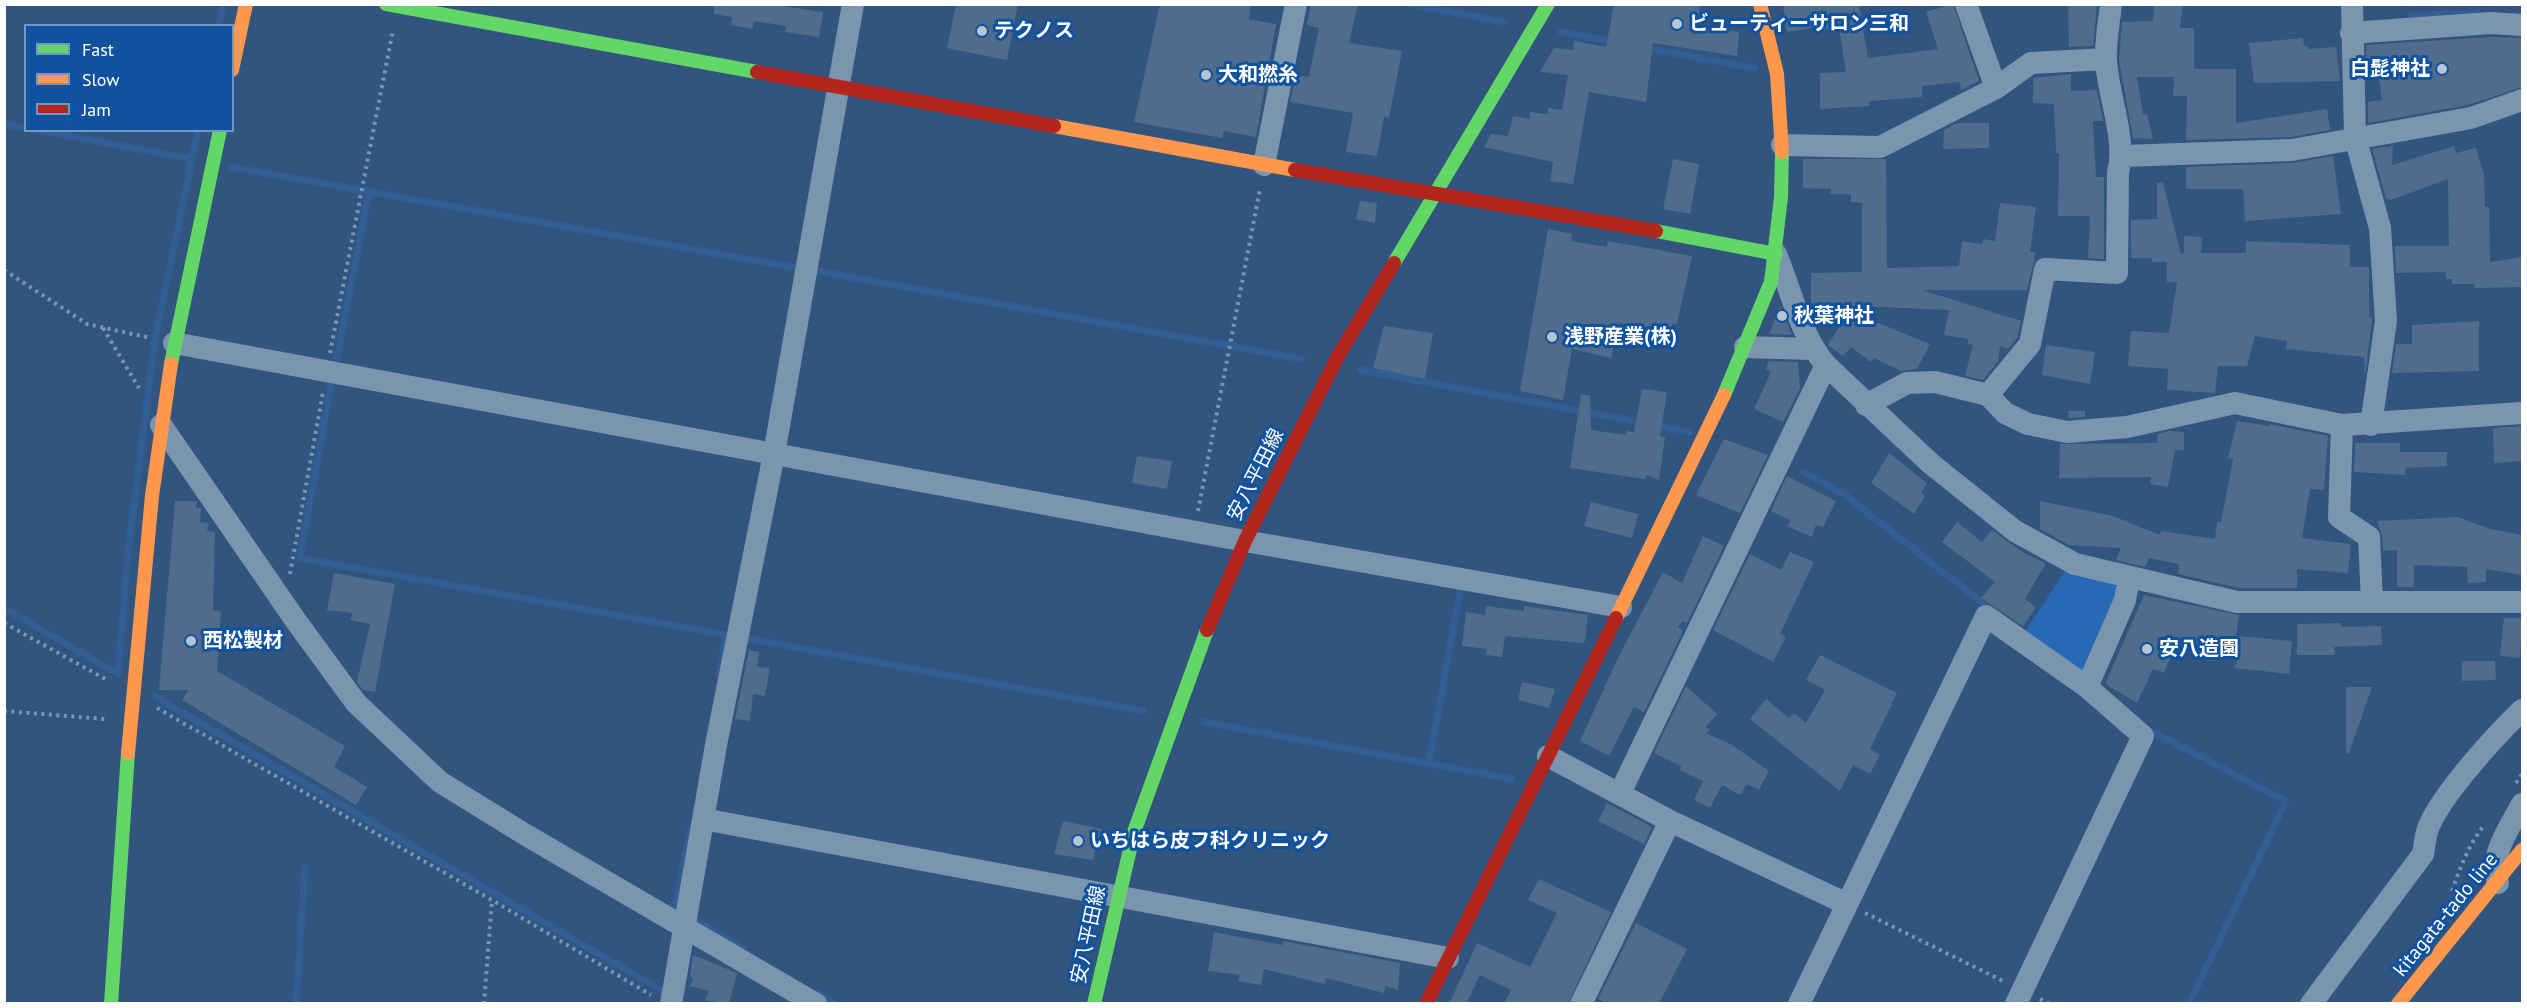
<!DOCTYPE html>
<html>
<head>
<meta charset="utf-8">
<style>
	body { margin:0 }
	#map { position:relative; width:2527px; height:1008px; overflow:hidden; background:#31557f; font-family:"PT Sans",sans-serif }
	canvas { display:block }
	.frame { position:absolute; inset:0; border:6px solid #fff; pointer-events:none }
	.legend { position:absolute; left:24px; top:24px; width:210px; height:108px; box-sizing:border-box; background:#11529f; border:2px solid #7097c5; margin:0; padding:8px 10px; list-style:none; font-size:18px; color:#fff }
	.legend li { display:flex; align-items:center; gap:12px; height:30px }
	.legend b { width:30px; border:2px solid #7097c5 }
</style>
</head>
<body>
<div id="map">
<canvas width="2527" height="1008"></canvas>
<div class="frame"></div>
<ul class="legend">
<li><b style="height:8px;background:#63d668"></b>Fast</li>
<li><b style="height:8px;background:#ff974d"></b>Slow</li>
<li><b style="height:8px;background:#b3261e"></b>Jam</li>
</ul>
</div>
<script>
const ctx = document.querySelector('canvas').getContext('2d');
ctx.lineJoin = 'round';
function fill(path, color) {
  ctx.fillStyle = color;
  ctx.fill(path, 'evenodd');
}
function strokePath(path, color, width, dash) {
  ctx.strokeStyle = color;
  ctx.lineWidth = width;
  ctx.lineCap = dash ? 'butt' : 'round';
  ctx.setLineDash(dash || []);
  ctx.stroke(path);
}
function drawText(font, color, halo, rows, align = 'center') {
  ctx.font = font + ' "PT Sans","Noto Sans JP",sans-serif';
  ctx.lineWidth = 6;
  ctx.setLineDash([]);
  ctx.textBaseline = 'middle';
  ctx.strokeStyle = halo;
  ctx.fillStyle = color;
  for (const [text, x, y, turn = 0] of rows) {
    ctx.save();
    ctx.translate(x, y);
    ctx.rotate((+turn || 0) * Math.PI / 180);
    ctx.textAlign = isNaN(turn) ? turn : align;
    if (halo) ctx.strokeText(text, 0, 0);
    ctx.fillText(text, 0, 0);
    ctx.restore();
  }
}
fill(new Path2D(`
	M2067 568 2114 581 2118 595 2086 671 2077 670 2025 632Z`), '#266ab5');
strokePath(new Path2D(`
	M1409 4 1504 22
	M2411 15 2478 14
	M219 26 223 4
	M1561 32 1616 42
	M1644 48 1754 68
	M4 124 26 128
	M37 130 192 159 198 130
	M231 167 797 268
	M811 270 1302 359
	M337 358 369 191
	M1361 370 1644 423
	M331 385 300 558 732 636
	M1654 425 1690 432
	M1803 472 1845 495 1985 605
	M4 608 118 674 128 553 155 339 192 159
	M745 638 1143 711
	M719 675 726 635
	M154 696 666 993
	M1204 722 1512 779
	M2155 733 2286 801 2189 1004
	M1429 763 1460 591
	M681 911 675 908 690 831
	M695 919 743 949
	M817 993 835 1004
	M296 1004 305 868`), '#305e95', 7);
fill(new Path2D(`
	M714 4H769L823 12 819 37 785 32 786 26 754 21 752 29 731 25 732 17 714 14Z
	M956 4H1018L1007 60 947 48Z
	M1160 4H1251L1249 19 1276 24 1256 137 1224 131 1222 138 1134 122Z
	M1311 4H1358L1349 43 1402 51 1389 118 1384 117 1377 156 1346 152 1353 113 1290 102 1296 75 1309 77 1319 28 1307 25Z
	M1614 4H1700L1697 26 1739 32 1737 56 1653 43 1646 102 1589 92 1573 184 1550 181 1553 162 1484 147 1491 134 1508 136 1513 116 1529 119 1530 112 1547 114 1549 108 1562 110 1568 75 1540 72 1554 48 1573 50 1574 41 1606 47Z
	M1783 4H1859L1868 58 1938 49 1926 12 1953 4 1979 81 1961 90 1960 82 1922 86V97L1870 101 1869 106 1820 109V73L1846 72 1839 27 1814 32 1813 28 1787 32Z
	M2068 4H2097L2093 46 2069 47Z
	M2154 4H2183L2180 28H2194V69H2236V123L2327 109 2330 130 2291 137 2186 140 2187 96H2173L2174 77H2137L2143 114H2147L2153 139 2133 138 2119 60 2122 22 2153 21Z
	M2491 37 2523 38V87L2468 105 2368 123V102L2382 100 2379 78 2367 79 2366 45Z
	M2303 38 2304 46H2308V49L2336 47 2340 81 2254 83 2249 43Z
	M2071 74V91L2097 90 2103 121H2093L2096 177H2104V259L2088 258 2090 216H2058L2059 153H2056L2054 104 2033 103V78Z
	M1957 123H1989V148L1943 149 1944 130Z
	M2393 146 2392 165 2454 146 2456 153 2476 148 2484 174 2485 207H2489L2490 262 2523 257V287L2475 288 2474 284H2452V279H2446V272L2396 273 2395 246H2449L2448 179 2391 200 2386 198 2372 149Z
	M2333 156 2341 214 2245 221 2243 189H2186V167L2293 163Z
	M1673 159 1699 164 1690 214 1663 209Z
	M1803 159H1886L1887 268 1959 266 1962 241 1982 244 1983 239 1995 241 2000 203 2036 207 2030 252H2035L2034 261 2027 290H1922L2021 321 2017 338 2008 349 2000 346 1998 361 1983 380 1965 376 1973 345 1968 344V339L1944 335 1949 310 1811 304V273L1862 272V203L1851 202V194H1830L1831 189 1803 188Z
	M2163 182 2181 254 2184 253V236L2202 237 2201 253H2246V241L2350 245V267H2369V317H2372V320L2365 375 2364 357 2286 349 2287 341 2255 336 2247 366H2218L2215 393 2167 390 2168 369 2128 366 2131 331 2169 333 2177 282H2167V262H2152V258H2131V220L2157 219V183Z
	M1360 201 1377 203 1375 223 1356 219Z
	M1548 229 1572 234 1571 241 1607 247 1608 241 1692 256 1677 324H1672L1670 336 1652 333 1653 329 1619 323 1611 358 1572 349 1563 400 1520 391Z
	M1780 306 1785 318 1792 335 1769 334Z
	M1849 311 1930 344 1917 369 1901 371 1874 358 1871 362 1851 347 1843 356 1828 345Z
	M2479 321V371L2392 373 2396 344H2412V325Z
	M1384 326 1433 333 1425 379 1373 368Z
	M2046 345 2095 352 2090 384 2042 375Z
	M1769 361 1798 362 1800 388 1783 422 1754 409 1771 372 1766 369Z
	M1642 389 1667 392 1660 436 1665 437 1659 480 1647 475 1645 479 1570 468 1581 395H1590L1591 430 1626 435V431L1634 432Z
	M2068 411H2085V417L2069 418Z
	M2237 421 2269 426V424L2328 436 2324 490 2310 489 2302 538 2351 544 2348 573 2297 569V588H2239L2178 574 2179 564 2149 558 2145 567 2116 560 2121 548 2069 545 2040 529V501L2113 516 2160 535 2161 531 2215 539 2217 522H2221L2233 459 2228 458Z
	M2523 426V461L2494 463 2493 428Z
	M2169 431 2184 432V450H2175L2168 487 2150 484 2151 477 2059 478 2060 444 2157 443 2158 434Z
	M1724 439 1768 455 1740 513 1696 495Z
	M2355 443H2400V452H2447V466L2406 468 2405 475 2354 472Z
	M1889 453 1927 483 1921 493 1925 496 1914 514 1871 483Z
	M1137 456 1172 461 1167 489 1132 483Z
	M1787 476 1836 501 1823 527 1816 525 1812 537 1787 526 1791 521 1771 511Z
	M175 501H197L196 508H201L200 522 209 523 207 531 215 532 213 610 221 611 217 671 345 746 334 767 367 787 356 805 182 700 188 690H159Z
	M1591 502 1638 514 1632 538 1584 526Z
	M2458 517 2490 529 2523 535V575L2486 569V582L2468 583 2467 567 2414 565V587H2397V550L2383 551 2382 536 2377 521Z
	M1957 522 1982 542 1992 530 2024 553 2046 563 2025 599 2036 607 2023 626 1981 598 1995 582 1942 542Z
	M1703 536 1724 546 1687 623 1683 621 1678 627 1683 631 1644 712 1634 707 1609 756 1580 741 1618 658 1663 572 1682 583Z
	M1790 552 1814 562 1780 634 1786 637 1773 662 1713 630 1750 554 1781 570Z
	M334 573 395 584 375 692 363 690 357 682 370 624 350 620 353 613 327 610Z
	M2144 595 2239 615 2236 636 2292 641 2289 674 2234 668 2239 658 2207 661V651L2175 647 2164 673 2153 669 2137 703 2108 686 2106 682Z
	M1486 606 1524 611V606L1588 615 1585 640 1584 643 1505 636 1502 657 1486 655 1487 649 1462 646 1466 612 1485 615Z
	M2504 618H2523L2520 658 2500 656Z
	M2341 623V627L2381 626 2382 645 2334 647 2335 655H2297V624Z
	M749 650 759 652 757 667 770 668 765 696 753 694 750 721 735 719Z
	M1820 655 1897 693 1870 749 1880 755 1870 774 1853 765 1840 791 1750 719 1766 699 1789 718 1794 713 1806 723 1825 690 1806 680Z
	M2462 661H2495L2496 680 2462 681Z
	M1522 682 1555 689 1549 708 1518 700Z
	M1686 686 1717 714 1706 727 1710 730 1706 733 1732 745 1769 771 1759 790 1747 784 1740 795 1722 785 1710 808 1694 800 1703 781 1680 770 1681 766 1654 753Z
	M2346 687H2372L2349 753H2346Z
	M1607 803 1652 827 1644 844 1598 821Z
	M1063 821 1102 829 1093 860 1054 854Z
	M1539 879 1611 912 1568 1004H1504L1511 990 1480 975 1466 1004H1449L1477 943 1530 967 1557 913 1528 900Z
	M1636 923 1687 949 1659 1004H1608L1598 999Z
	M1214 932 1282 945 1283 941 1400 963 1398 990 1385 986 1384 993 1326 978 1325 984 1264 969 1261 985 1238 981 1240 975 1208 971Z
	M693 955 737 973 729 1004 705 1000 709 991 690 986 693 978 690 976Z`), '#4f6c8d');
strokePath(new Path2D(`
	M4 270 87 324 151 338
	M103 328 139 388
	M330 353 393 30
	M1198 511 1260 189
	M290 574 323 392
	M4 623 109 681
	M157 708 492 900 651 995
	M4 711 105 719
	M2516 783 2522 774
	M2452 891C2460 867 2469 845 2484 825
	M1865 913 2003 981
	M2040 999 2050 1004
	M484 1004 492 900`), '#7c95af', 4, [3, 4.5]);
strokePath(new Path2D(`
	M1966 4 1996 88
	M2352 4 2355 137 2380 228 2386 321 2371 425
	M2351 33 2491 23 2522 25
	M1782 145 1880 147 1996 88 2031 63 2106 59
	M2123 156 2292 150 2471 118 2522 100
	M1264 165 1296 4
	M1776 254C1791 290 1801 337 1826 365L1930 463 2015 531 2075 564 2237 602H2522
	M174 343 1245 541 1621 607
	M1745 347 1811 349
	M1988 395 2030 344 2045 269 2117 273 2118 172C2127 141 2108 95 2106 61 2105 43 2109 23 2111 4
	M1866 405 1907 383 1935 382 1988 395 2005 413 2028 424 2067 432 2127 427 2235 403 2342 425 2522 413
	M161 425 296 621 356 703 440 782 526 835 816 1004
	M2342 425 2339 517 2369 537 2372 602
	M1548 756 1670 821 1847 904
	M1620 793 1826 365
	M703 819 1448 958
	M2498 883C2489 854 2509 829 2522 804
	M671 1004 716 745 774 454 853 4
	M1581 1004 1670 821
	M1799 1004 1986 616 2087 687 2125 600 2129 578
	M2016 1004 2143 736 2087 687
	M2311 1004 2423 854C2425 845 2425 834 2429 826 2443 793 2495 736 2522 710`), '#7c95af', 22);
strokePath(new Path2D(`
	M386 4 757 72
	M1656 231 1776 254
	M1394 263 1548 4
	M171 364 220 130
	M1724 395 1771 282 1781 197 1782 152
	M111 1004 128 753
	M1094 1004 1134 832 1207 630`), '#63d668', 14);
strokePath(new Path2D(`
	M1760 4 1777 74 1782 152
	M232 70 246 4
	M1054 126 1295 170
	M1616 618 1724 395
	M128 753 152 496 171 364
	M2398 1004 2522 850`), '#ff974d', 14);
strokePath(new Path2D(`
	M757 72 1054 126
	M1295 170 1656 231
	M1207 630 1245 541 1338 356 1394 263
	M1426 1004 1616 618`), '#b3261e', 14);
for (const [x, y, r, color] of [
	[1677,24,6,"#b7c4d2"],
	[982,31,6,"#b7c4d2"],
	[2442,69,6,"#b7c4d2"],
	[1206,75,6,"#b7c4d2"],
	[1782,316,6,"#b7c4d2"],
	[1552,337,6,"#b7c4d2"],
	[191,641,6,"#b7c4d2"],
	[2147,649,6,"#b7c4d2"],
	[1078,841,6,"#b7c4d2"]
]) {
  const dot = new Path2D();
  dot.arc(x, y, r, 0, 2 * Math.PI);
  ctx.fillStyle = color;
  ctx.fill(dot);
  strokePath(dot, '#11529f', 2);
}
drawText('bold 20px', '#fff', '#11529f', [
	["ビューティーサロン三和",1689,24],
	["テクノス",994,31],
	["白髭神社",2430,69,"right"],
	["大和撚糸",1218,75],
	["秋葉神社",1794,316],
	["浅野産業(株)",1564,337],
	["西松製材",203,641],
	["安八造園",2159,649],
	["いちはら皮フ科クリニック",1090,841]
], 'left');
drawText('20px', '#fff', '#11529f', [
	["安八平田線",1256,475,-63],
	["kitagata-tado line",2446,915,-51],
	["安八平田線",1089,935,-78]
]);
</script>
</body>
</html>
